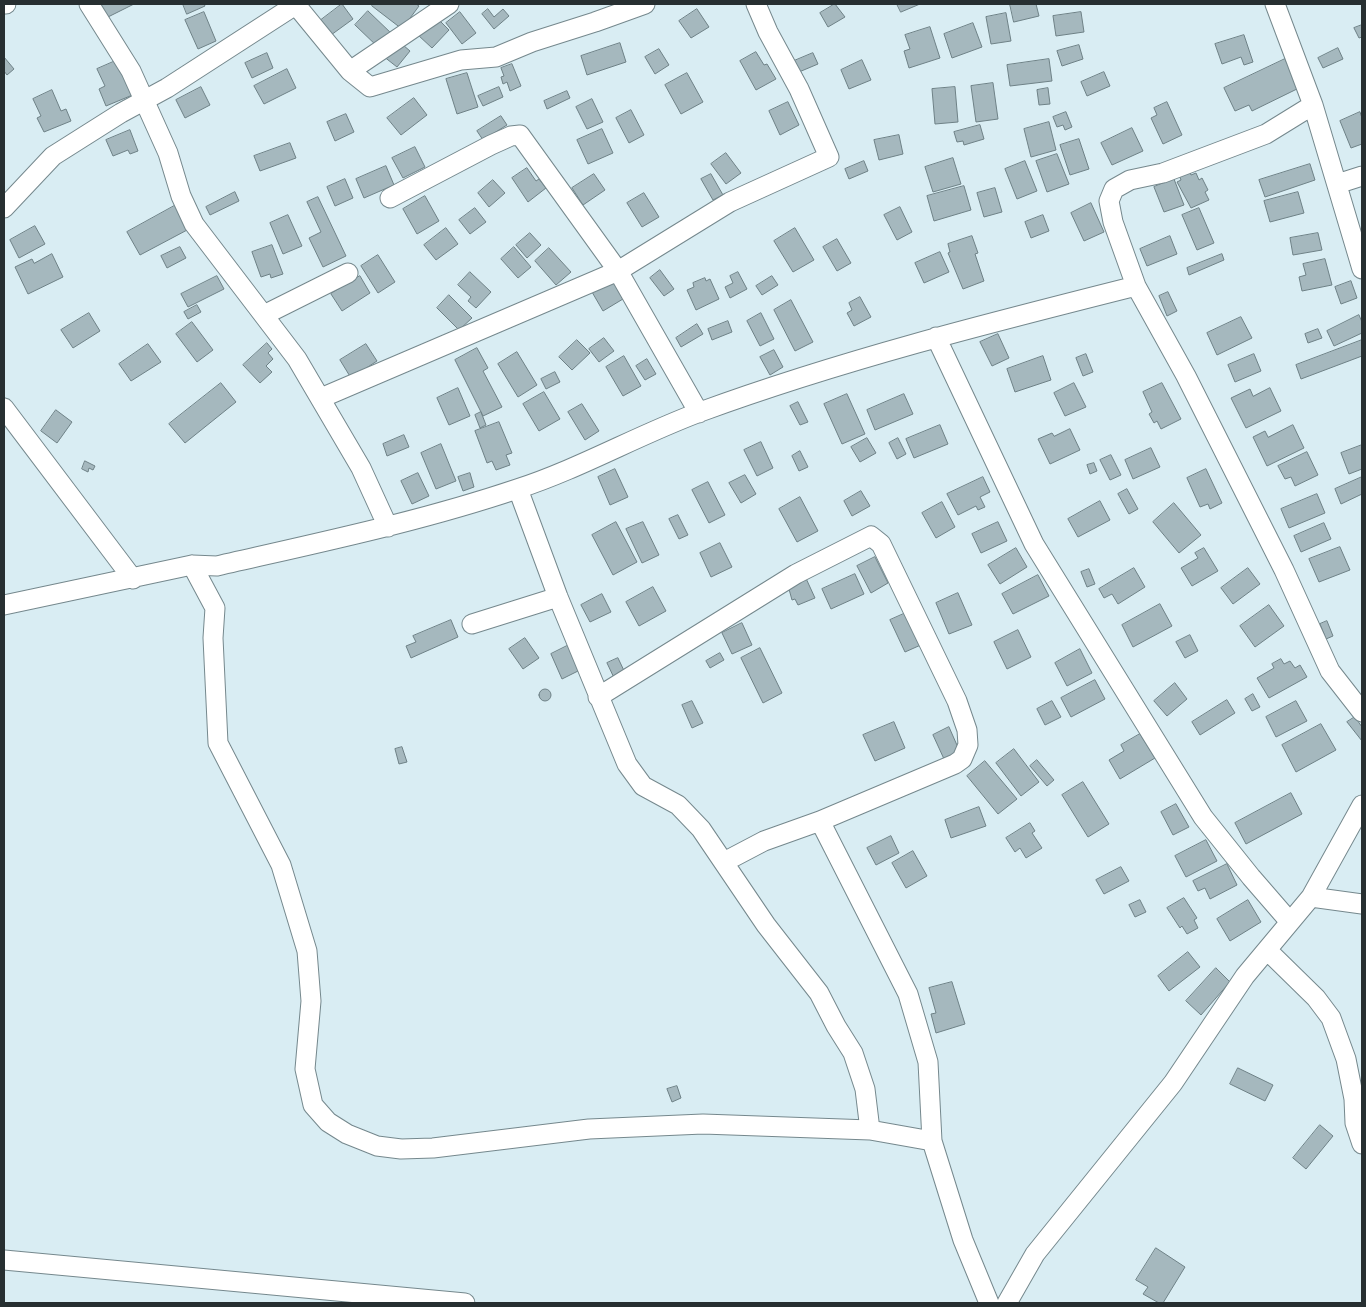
<!DOCTYPE html>
<html>
<head>
<meta charset="utf-8">
<style>
	body { margin:0 }
	#map { position:relative; width:1366px; height:1307px; overflow:hidden; background:#d9edf3; font-family:"Asap Condensed",sans-serif }
	canvas { display:block }
	.frame { position:absolute; inset:0; border:5px solid #272f31; pointer-events:none }
</style>
</head>
<body>
<div id="map">
<canvas width="1366" height="1307"></canvas>
<div class="frame"></div>
</div>
<script>
const ctx = document.querySelector('canvas').getContext('2d');
ctx.lineJoin = 'round';
function fill(path, color) {
  ctx.fillStyle = color;
  ctx.fill(path, 'evenodd');
}
function strokePath(path, color, width, dash) {
  ctx.strokeStyle = color;
  ctx.lineWidth = width;
  ctx.lineCap = dash ? 'butt' : 'round';
  ctx.setLineDash(dash || []);
  ctx.stroke(path);
}
const building = new Path2D(`
	M99 4H134L106 18Z
	M183 4H204L205 6 187 14Z
	M342 4 353 19 331 35 321 20Z
	M373 4H416L419 6 402 29 372 6Z
	M835 4 845 17 828 27 820 13Z
	M897 4H920L901 12Z
	M1010 4H1036L1039 16 1014 22Z
	M488 9 494 17 503 9 509 16 494 29 482 14Z
	M697 9 709 27 691 38 679 21Z
	M368 11 392 34 379 48 355 25Z
	M204 12 216 41 198 49 185 20Z
	M460 12 476 33 462 44 446 23Z
	M1081 12 1084 32 1056 36 1053 16Z
	M1006 13 1011 41 991 44 986 17Z
	M435 16 449 30 432 48 418 35Z
	M973 23 982 47 952 58 944 34Z
	M1362 25V37L1359 38 1354 28Z
	M930 27 940 58 909 68 904 51 910 49 905 35Z
	M1244 35 1253 62 1244 65 1241 57 1222 64 1215 44Z
	M396 39 410 51 397 67 383 56Z
	M620 43 626 62 587 75 581 56Z
	M1079 45 1083 59 1062 66 1057 51Z
	M1338 48 1343 59 1323 68 1318 58Z
	M659 49 669 65 655 74 645 57Z
	M756 52 764 65 767 64 776 79 756 90 740 61Z
	M267 53 273 68 252 78 245 63Z
	M813 53 818 64 799 72 794 61Z
	M4 57 14 69 7 75 4 71Z
	M120 59 135 94 106 106 99 89 105 86 97 69Z
	M1049 59 1052 81 1010 86 1007 65Z
	M1285 59 1299 88 1252 111 1249 105 1235 111 1224 88Z
	M862 60 871 80 849 89 841 70Z
	M512 64 521 86 510 91 507 82 503 84 501 77 504 76 501 68Z
	M287 69 296 88 264 104 254 86Z
	M1104 72 1110 86 1087 96 1081 82Z
	M467 73 478 107 457 114 446 79Z
	M687 73 703 102 681 114 665 85Z
	M993 83 998 119 976 122 971 86Z
	M201 87 210 105 185 118 176 100Z
	M499 87 503 97 483 106 478 96Z
	M955 87 958 122 935 124 932 89Z
	M1048 88 1050 104 1039 105 1037 90Z
	M52 90 61 111 66 109 71 121 44 132 37 118 41 116 33 99Z
	M567 91 570 98 547 109 544 101Z
	M414 98 427 115 401 135 387 118Z
	M592 99 603 122 587 129 576 107Z
	M788 102 799 125 780 135 769 111Z
	M1167 102 1182 135 1163 144 1151 118 1157 115 1154 108Z
	M631 110 644 135 629 143 616 118Z
	M1066 112 1072 127 1065 130 1063 125 1057 127 1053 117Z
	M1360 112 1362 118V144L1351 148 1340 121Z
	M346 114 354 132 335 141 327 122Z
	M501 116 507 125 483 140 477 131Z
	M1049 122 1056 150 1031 157 1024 129Z
	M980 125 984 139 964 145 963 141 957 142 954 132Z
	M1132 128 1143 151 1112 165 1101 143Z
	M602 129 613 153 588 164 577 140Z
	M130 130 138 151 130 154 128 150 113 156 106 140Z
	M899 135 903 154 879 160 874 140Z
	M1079 139 1089 169 1070 175 1060 145Z
	M290 143 296 158 260 171 254 156Z
	M415 147 425 167 403 178 392 158Z
	M726 153 741 173 726 184 711 164Z
	M1057 154 1069 184 1047 192 1036 161Z
	M953 158 961 184 933 192 925 167Z
	M864 161 868 171 849 179 845 169Z
	M1025 161 1037 191 1017 199 1005 169Z
	M1310 164 1315 180 1265 197 1259 180Z
	M386 166 394 185 364 198 356 179Z
	M527 168 536 181 539 179 546 188 528 202 512 178Z
	M1189 170 1191 175 1196 173 1199 180 1202 178 1208 190 1205 192 1209 200 1191 208 1177 182 1181 180 1179 175Z
	M594 174 605 190 583 205 572 188Z
	M711 174 723 195 713 200 701 179Z
	M345 179 353 198 335 206 327 187Z
	M1174 179 1184 205 1164 212 1154 187Z
	M493 180 505 193 489 207 478 193Z
	M964 186 971 210 934 221 927 196Z
	M995 188 1002 212 984 217 977 193Z
	M235 192 239 201 210 215 206 207Z
	M1298 192 1304 213 1270 222 1264 201Z
	M644 193 659 217 642 227 627 203Z
	M425 196 439 221 417 234 403 209Z
	M318 197 346 256 323 267 309 238 321 232 307 202Z
	M1091 203 1104 232 1084 241 1071 213Z
	M176 205 189 229 140 255 127 232Z
	M900 207 912 232 897 240 884 215Z
	M475 208 486 222 470 234 459 220Z
	M1199 208 1214 243 1197 250 1182 215Z
	M288 215 302 246 283 254 270 223Z
	M1043 215 1049 231 1031 238 1025 222Z
	M35 226 45 244 19 258 10 240Z
	M446 228 458 244 436 260 424 245Z
	M795 228 814 260 793 272 774 241Z
	M530 233 541 245 527 258 516 245Z
	M1318 233 1322 250 1293 255 1290 238Z
	M972 236 978 253 975 254 984 281 963 289 948 253 950 252 948 244Z
	M1170 236 1177 254 1147 266 1140 249Z
	M837 239 851 263 837 271 823 247Z
	M272 245 283 274 271 278 270 274 261 277 252 252Z
	M180 247 186 258 167 268 161 256Z
	M514 247 531 267 518 278 501 259Z
	M549 248 571 272 556 285 535 261Z
	M940 252 949 272 924 283 915 263Z
	M52 254 63 277 28 294 15 267 32 259 34 263Z
	M1222 254 1224 260 1189 275 1187 268Z
	M378 255 395 282 378 293 361 266Z
	M1325 259 1332 285 1302 291 1299 277 1306 275 1303 264Z
	M660 270 674 289 664 296 650 278Z
	M470 272 491 292 476 308 468 301 471 297 458 285Z
	M738 272 747 289 730 298 725 287 733 283 730 276Z
	M217 276 224 289 188 307 181 294Z
	M360 276 370 293 342 311 331 294Z
	M772 276 778 285 762 295 756 286Z
	M705 278 706 281 710 279 719 299 696 310 687 290 694 287 693 283Z
	M613 280 623 299 603 311 592 292Z
	M1351 281 1357 298 1341 304 1335 287Z
	M1168 292 1177 311 1167 316 1159 296Z
	M449 295 472 318 459 330 437 308Z
	M860 297 871 317 854 326 847 313 852 310 849 303Z
	M791 300 813 342 795 351 774 310Z
	M197 305 201 312 188 319 184 312Z
	M89 313 100 331 73 348 61 330Z
	M761 313 774 339 760 346 747 321Z
	M1359 315 1362 322V333L1334 346 1327 331Z
	M1241 317 1252 338 1217 355 1207 333Z
	M728 321 732 332 712 340 708 329Z
	M192 322 213 350 197 362 176 334Z
	M697 324 703 334 681 347 676 338Z
	M1318 329 1322 338 1308 343 1305 334Z
	M998 334 1009 358 992 366 980 342Z
	M604 338 614 351 599 362 589 349Z
	M577 340 590 353 572 370 559 357Z
	M1362 340V356L1301 379 1296 365Z
	M267 343 272 349 268 353 273 359 266 366 272 372 260 383 243 365Z
	M148 344 161 362 131 381 119 364Z
	M366 344 377 361 351 378 340 360Z
	M477 348 488 368 483 371 502 407 483 416 455 360Z
	M774 350 783 367 770 375 760 357Z
	M517 352 537 385 518 397 498 364Z
	M1086 354 1093 372 1083 376 1076 358Z
	M1254 354 1261 371 1235 382 1228 365Z
	M624 356 641 386 623 396 606 367Z
	M1043 356 1051 380 1015 392 1007 369Z
	M647 359 656 374 645 380 636 366Z
	M555 372 560 382 546 389 541 379Z
	M221 383 236 402 185 443 169 424Z
	M1074 383 1086 407 1065 416 1054 393Z
	M1162 383 1181 419 1161 429 1157 421 1154 423 1149 414 1152 412 1143 392Z
	M458 388 470 416 449 425 437 398Z
	M1270 388 1281 411 1246 428 1231 398 1250 389 1253 396Z
	M544 392 560 419 539 431 523 404Z
	M847 394 865 434 842 444 824 404Z
	M904 394 913 414 875 430 867 410Z
	M798 402 808 422 800 425 790 406Z
	M582 404 599 431 585 440 568 412Z
	M56 410 72 422 57 443 41 431Z
	M481 412 486 425 480 428 475 415Z
	M499 422 512 453 506 455 510 465 496 470 492 461 487 463 475 431Z
	M940 425 948 444 914 458 906 439Z
	M1293 425 1304 448 1267 466 1253 437 1265 431 1268 437Z
	M1070 429 1080 450 1050 464 1038 439 1052 433 1054 436Z
	M404 435 409 447 387 456 383 444Z
	M867 438 876 453 860 462 851 447Z
	M898 438 906 454 897 459 889 443Z
	M761 442 773 468 757 476 744 450Z
	M441 444 456 481 436 489 421 453Z
	M1362 445V469L1349 474 1341 453Z
	M1151 448 1160 467 1133 479 1125 460Z
	M800 451 808 467 799 471 792 456Z
	M1307 452 1318 475 1295 486 1291 477 1285 479 1278 466Z
	M1111 455 1121 475 1110 480 1100 460Z
	M85 461 95 466 93 470 89 468 88 472 82 469Z
	M1094 463 1097 471 1090 474 1087 465Z
	M615 469 628 497 610 505 598 477Z
	M1206 469 1222 503 1210 509 1208 504 1200 507 1187 478Z
	M418 473 429 496 412 504 401 481Z
	M470 473 474 487 463 491 458 477Z
	M745 475 756 494 741 503 729 483Z
	M983 477 990 492 980 497 985 507 978 510 976 506 958 515 947 494Z
	M1362 477V494L1341 504 1335 489Z
	M708 482 725 515 709 523 692 490Z
	M1127 489 1138 509 1129 514 1118 494Z
	M861 491 870 506 852 516 844 501Z
	M1317 494 1325 513 1289 528 1281 509Z
	M800 497 818 531 797 542 779 509Z
	M1100 501 1110 520 1078 537 1068 519Z
	M942 502 955 527 936 538 922 513Z
	M1174 503 1201 535 1179 553 1153 522Z
	M678 515 688 535 679 539 669 519Z
	M616 522 637 562 613 575 592 535Z
	M643 522 659 555 642 563 626 529Z
	M998 522 1007 541 981 553 972 534Z
	M1324 523 1331 539 1301 552 1294 536Z
	M720 543 732 567 711 577 700 553Z
	M1340 547 1350 570 1319 582 1309 559Z
	M1016 548 1027 567 1000 584 988 565Z
	M1204 548 1218 571 1192 586 1181 568 1198 558 1195 553Z
	M875 557 888 583 871 593 857 566Z
	M1134 568 1145 587 1118 604 1112 594 1104 598 1099 589Z
	M1248 568 1260 584 1233 604 1221 588Z
	M1089 569 1095 584 1087 587 1081 572Z
	M804 574 815 598 798 605 795 599 792 600 787 582Z
	M855 574 864 594 831 609 822 589Z
	M1038 575 1049 596 1013 614 1002 594Z
	M653 587 666 611 639 626 626 602Z
	M958 593 972 625 949 634 936 603Z
	M602 594 611 612 590 622 581 605Z
	M1160 604 1172 626 1133 647 1122 625Z
	M1269 605 1284 626 1255 647 1240 626Z
	M908 612 923 644 905 652 890 620Z
	M451 620 458 637 411 658 406 646 416 642 413 636Z
	M1327 621 1333 636 1326 639 1320 624Z
	M742 623 752 645 732 654 722 633Z
	M1018 630 1031 657 1007 669 994 642Z
	M1190 635 1198 651 1185 658 1176 642Z
	M525 638 539 658 523 669 509 649Z
	M569 645 580 670 562 679 551 654Z
	M760 648 782 693 763 703 741 658Z
	M1080 649 1092 673 1067 686 1055 663Z
	M720 653 724 660 710 668 706 661Z
	M618 658 627 677 616 682 607 663Z
	M1281 659 1284 664 1290 661 1295 668 1300 665 1307 677 1269 698 1257 678 1274 668 1272 664Z
	M1095 680 1105 699 1071 717 1061 698Z
	M1175 683 1187 699 1167 716 1154 701Z
	M539 695a6 6 0 1 1 12 0a6 6 0 1 1-12 0Z
	M1253 694 1260 707 1252 711 1245 699Z
	M1227 700 1235 713 1200 735 1192 722Z
	M692 701 703 723 692 728 682 705Z
	M1052 701 1061 717 1045 725 1037 709Z
	M1296 701 1307 721 1276 737 1266 717Z
	M1355 717 1362 727V741L1347 722Z
	M894 722 905 748 875 761 863 735Z
	M1321 724 1336 750 1296 772 1282 745Z
	M949 727 960 752 944 759 933 735Z
	M1140 734 1155 758 1120 779 1109 760 1124 751 1121 745Z
	M402 747 407 762 399 764 395 749Z
	M1014 749 1039 782 1021 796 996 763Z
	M1037 760 1054 780 1047 786 1030 766Z
	M985 761 1017 799 998 814 967 776Z
	M1083 782 1109 824 1088 837 1062 795Z
	M1291 793 1302 814 1246 844 1235 823Z
	M1176 804 1189 827 1173 835 1161 812Z
	M979 807 986 826 951 838 945 820Z
	M1030 823 1035 831 1032 833 1042 848 1026 858 1020 848 1015 852 1006 838Z
	M891 836 899 853 876 865 867 848Z
	M1206 840 1217 861 1186 877 1175 856Z
	M913 851 927 876 906 888 892 863Z
	M1227 864 1237 885 1210 899 1205 888 1198 891 1193 881Z
	M1121 867 1129 881 1104 894 1096 880Z
	M1184 898 1197 918 1194 920 1198 928 1187 934 1182 926 1180 928 1167 908Z
	M1140 900 1146 912 1135 917 1129 905Z
	M1248 900 1261 922 1230 941 1217 919Z
	M1188 952 1200 967 1169 991 1158 976Z
	M1216 968 1230 982 1201 1015 1186 1001Z
	M952 982 965 1024 936 1033 931 1014 936 1013 929 988Z
	M1238 1068 1273 1085 1265 1101 1230 1084Z
	M677 1086 681 1098 672 1102 667 1089Z
	M1320 1125 1333 1136 1306 1169 1293 1158Z
	M1156 1248 1185 1267 1163 1303H1159L1143 1294 1148 1287 1136 1280Z`);
fill(building, '#a5b8be');
strokePath(building, '#6e8186', 1);
const minor = new Path2D(`
	M4 4H6
	M89 4 131 71 168 153 181 196 194 224 297 359 361 468 388 527
	M1275 4 1313 105 1362 269
	M296 5 350 71 370 87 461 60 496 57 532 42 595 22 645 4
	M350 71 449 4
	M1313 105 1266 134 1163 173 1130 180 1114 189 1109 201 1113 222 1136 286 1186 376 1284 570 1330 671 1362 712
	M1337 184 1362 176
	M390 198 491 145 511 136 520 135 618 271 730 202 829 157 799 89 768 32 756 4
	M4 208 53 156 121 113 167 88 297 4
	M264 315 348 273
	M936 337 1034 544 1203 817 1251 877 1290 922
	M321 398 618 271 699 413
	M4 408 133 579
	M518 489 558 597 627 764 643 786 678 805 701 829 766 925 819 993 836 1026 853 1053 865 1089 870 1130
	M192 565 215 608 213 638 218 743 281 865 307 951 311 1001 305 1069 313 1105 328 1122 347 1134 377 1146 401 1149 433 1148 589 1129 703 1124 870 1130 932 1141 963 1240 989 1303
	M4 605 192 565 217 566C317 543 419 522 517 489 579 469 638 435 700 412 842 360 989 323 1136 286
	M472 624 558 597
	M598 697 796 574 871 536 881 544 957 701 967 730 968 745 962 759 955 764 820 821
	M724 862 764 841 820 821 908 994 928 1062 932 1141
	M1311 897 1362 904
	M1267 950 1316 998 1331 1018 1346 1059 1354 1099 1355 1123 1362 1144
	M4 1260 465 1303
	M1007 1303 1035 1254 1173 1083 1245 976 1311 897 1362 805`);
strokePath(minor, '#75888d', 21);
strokePath(minor, '#fff', 19);
</script>
</body>
</html>
